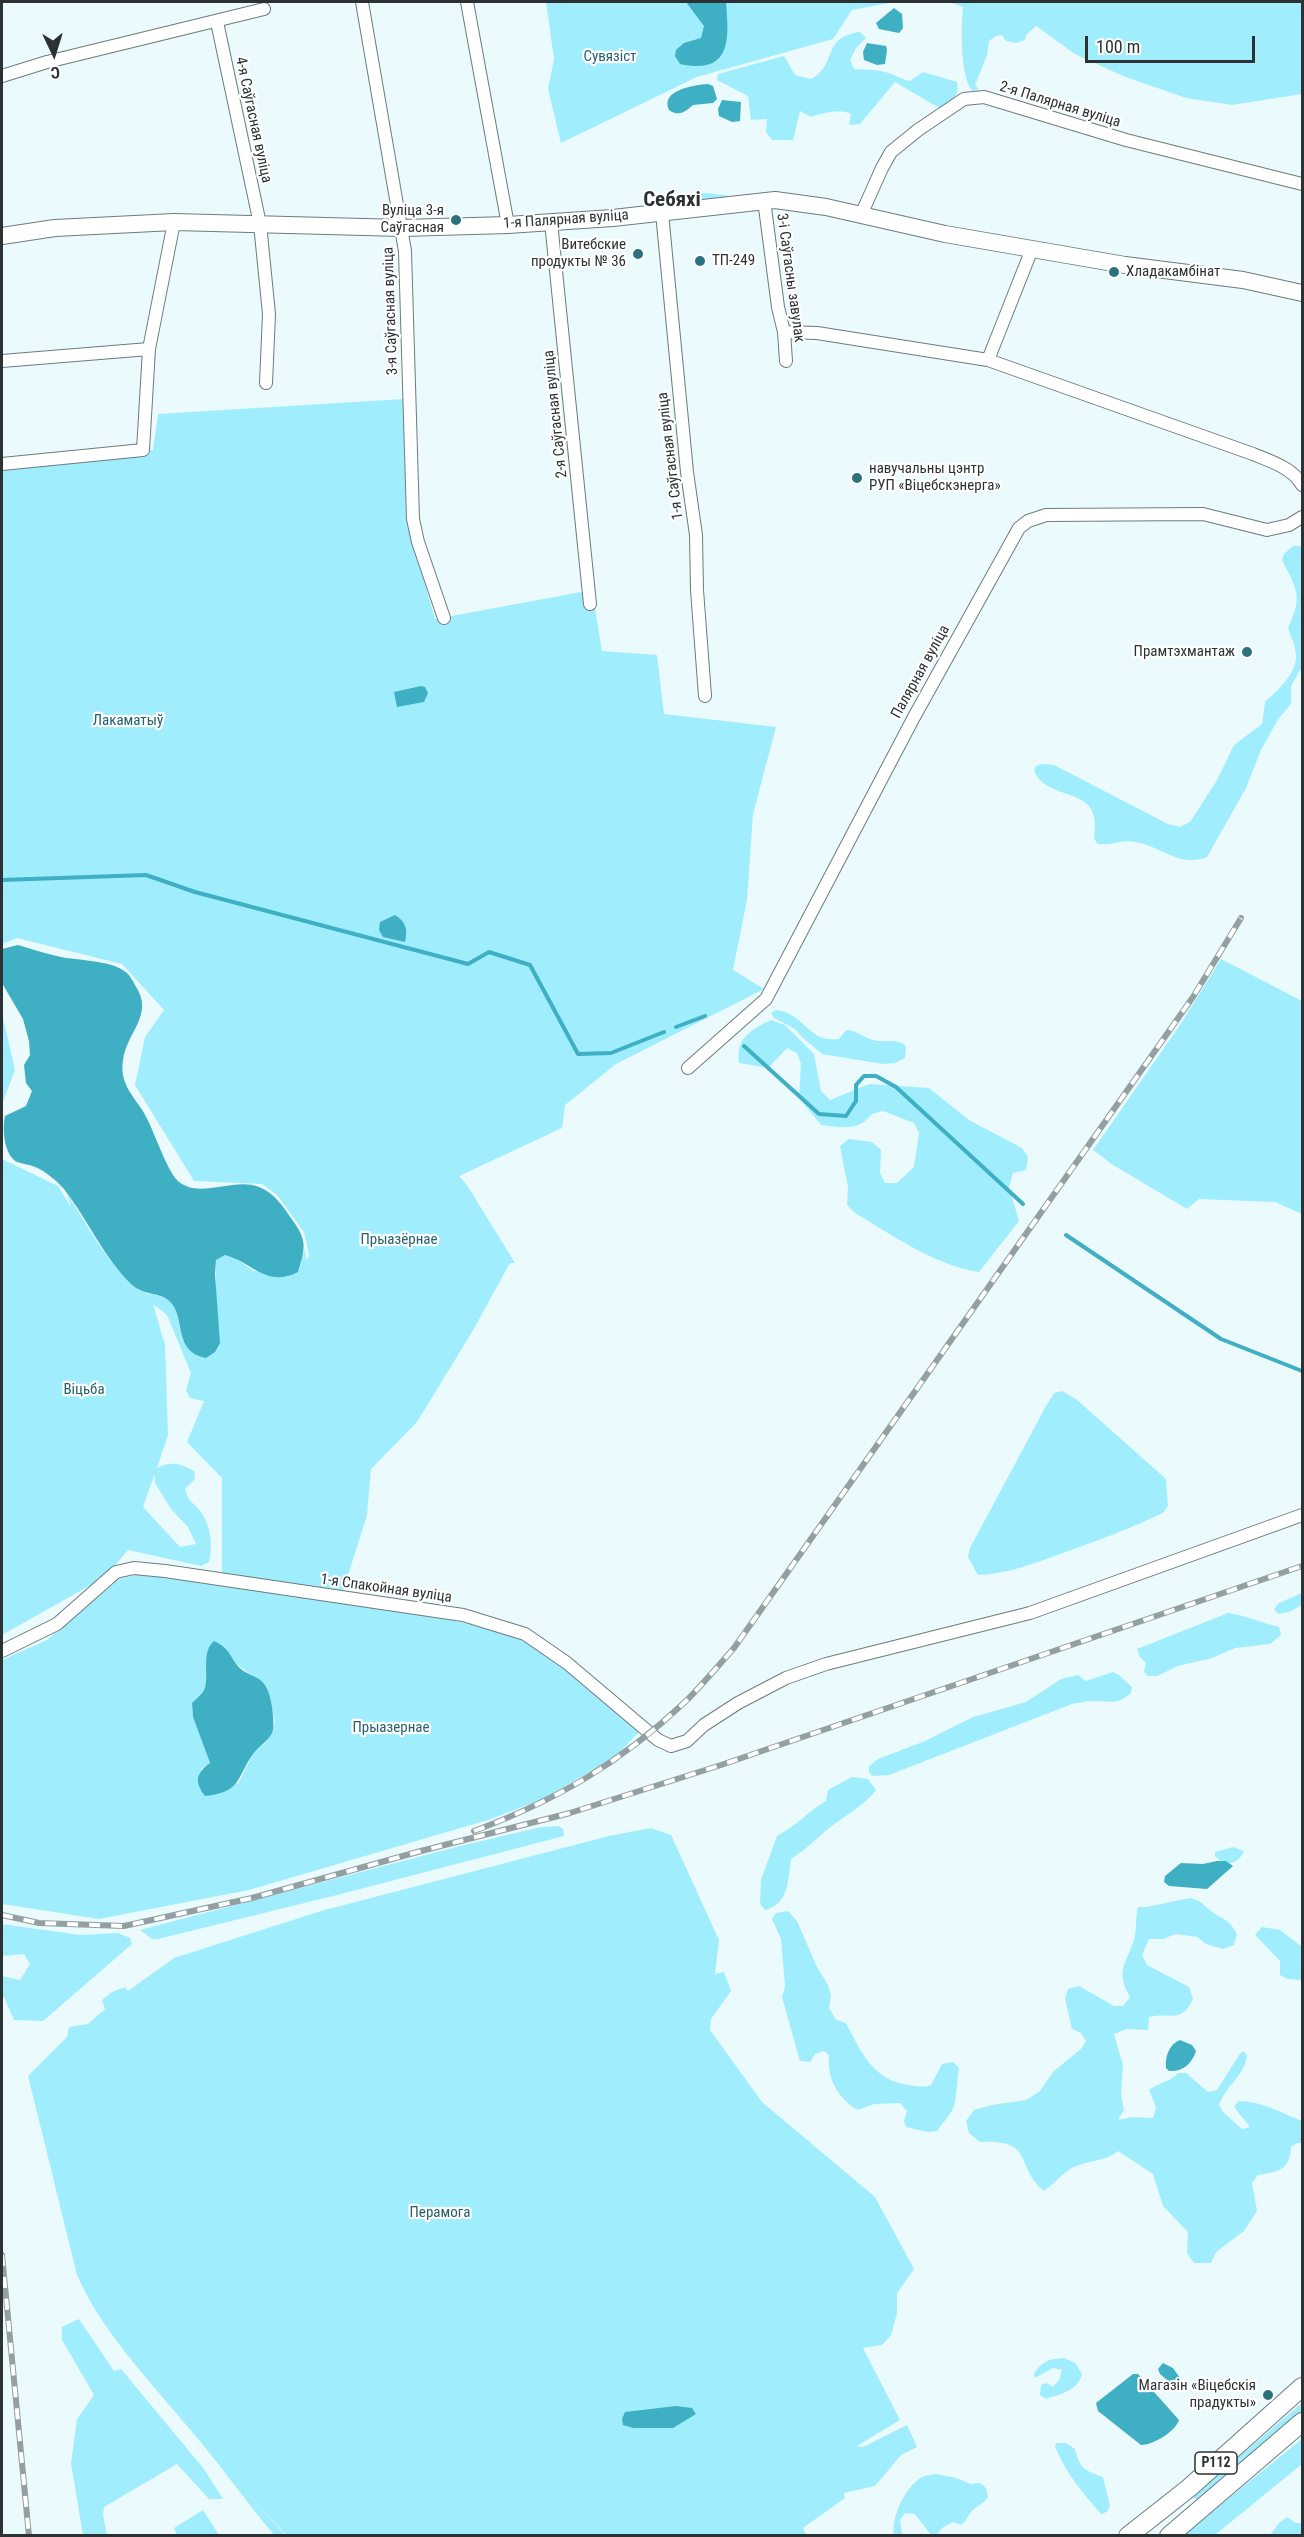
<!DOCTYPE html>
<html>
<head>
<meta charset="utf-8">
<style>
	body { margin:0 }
	#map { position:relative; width:1304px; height:2537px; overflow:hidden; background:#eafafd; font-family:"Roboto Condensed",sans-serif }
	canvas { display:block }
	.frame { position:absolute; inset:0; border:3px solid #2c3234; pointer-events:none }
	.north { position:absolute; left:24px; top:24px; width:60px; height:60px; -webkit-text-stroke:4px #fff; paint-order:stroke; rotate:176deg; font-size:16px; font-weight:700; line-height:24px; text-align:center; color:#2c3234 }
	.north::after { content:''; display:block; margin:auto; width:21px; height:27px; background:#2c3234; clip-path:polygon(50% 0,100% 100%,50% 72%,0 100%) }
	.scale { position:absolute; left:1085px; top:36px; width:170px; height:27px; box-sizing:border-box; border:3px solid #2c3234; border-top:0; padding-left:8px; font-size:18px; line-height:21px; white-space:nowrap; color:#2c3234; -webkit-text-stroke:4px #fff; paint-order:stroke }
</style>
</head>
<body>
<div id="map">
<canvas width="1304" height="2537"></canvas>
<div class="frame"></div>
<div class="north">С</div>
<div class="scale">100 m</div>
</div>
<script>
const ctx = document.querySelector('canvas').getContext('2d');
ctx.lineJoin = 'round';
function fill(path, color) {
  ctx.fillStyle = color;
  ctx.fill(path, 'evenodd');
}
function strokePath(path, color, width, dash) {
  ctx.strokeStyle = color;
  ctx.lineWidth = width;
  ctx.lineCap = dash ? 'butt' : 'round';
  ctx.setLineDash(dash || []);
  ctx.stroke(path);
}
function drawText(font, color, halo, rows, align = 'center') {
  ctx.font = font + ' "Roboto Condensed",sans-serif';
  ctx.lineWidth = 4.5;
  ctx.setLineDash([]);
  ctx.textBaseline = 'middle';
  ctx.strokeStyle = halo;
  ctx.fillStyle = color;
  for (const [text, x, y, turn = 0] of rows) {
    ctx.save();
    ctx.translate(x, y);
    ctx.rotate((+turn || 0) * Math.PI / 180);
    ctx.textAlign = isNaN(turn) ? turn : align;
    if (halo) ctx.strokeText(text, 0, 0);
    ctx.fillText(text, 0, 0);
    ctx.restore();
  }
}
fill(new Path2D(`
	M546 2H894L852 10 833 39 697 77 561 143 548 89 554 59Z
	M949 2H1302V94L1232 105 1186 98 1123 76 1075 54 1036 26 1026 35 1025 40 1016 43 1006 41 1002 35 996 36 989 41 987 55 975 85 979 89 973 91C960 81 961 24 963 7Z
	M860 32 866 38 856 48 850 60 854 69C864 70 875 69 885 72 894 74 900 79 910 81L923 72 957 82C960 97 952 101 941 109L895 82 860 124 849 125 851 114C841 108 822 113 811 117L800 111 793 140H772L766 132 767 119 751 120 748 96 717 80 718 74 784 56 795 75 811 79C838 65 821 37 860 32Z
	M707 193 730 196 738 200 652 205 653 202 665 197Z
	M404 399 406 519 435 619 592 590 602 651 657 655 664 714 776 727 753 814 747 900 733 970 764 989 616 1064 565 1105 562 1128 459 1176 467 1185 515 1263H510L472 1332 417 1422 371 1469 367 1515 343 1591 222 1575V1478L187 1442 204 1401 190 1398 186 1391 191 1373 167 1315 153 1304 165 1345 168 1435 157 1468C171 1461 180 1463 194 1471L195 1479 185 1489C189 1504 193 1501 201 1512 211 1526 213 1547 209 1562L201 1566 128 1550 105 1577 2 1635V1159L58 1186 71 1207 67 1194C87 1225 106 1260 133 1286 144 1297 165 1292 173 1305 179 1315 180 1331 183 1341L216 1300V1260L225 1255 235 1258 254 1271 298 1272 305 1248 306 1260 309 1256 304 1232 277 1195 262 1184 194 1181 135 1085 145 1037 164 1010 122 964 17 938 2 944V467L153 450 158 414ZM155 1473V1483L171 1509 188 1527 196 1544 180 1547 143 1507Z
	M1293 546H1302V667L1291 686V704L1279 718 1261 750 1246 788 1207 857C1180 868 1161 846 1135 842 1122 839 1110 846 1098 844L1094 839C1104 782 1050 805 1034 771L1036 766 1042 764 1054 765 1168 824 1180 827 1190 822 1216 782 1234 745 1262 724 1265 702C1277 691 1297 673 1296 656 1296 647 1291 637 1288 628 1303 597 1297 589 1282 560L1284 554Z
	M1221 959 1302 1001V1214L1275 1202 1199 1199 1187 1209 1113 1165 1093 1150 1180 1025Z
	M776 1010C805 1013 807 1043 839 1039L846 1030C857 1030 863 1038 873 1040 884 1043 897 1038 906 1046L905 1058 895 1063 883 1064 822 1054 803 1038 795 1029 774 1018 771 1013Z
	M2 1014 15 1070 2 1104Z
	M771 1020 785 1025 814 1054 821 1091 830 1100 869 1084 929 1088 969 1120 1022 1148 1028 1157 1026 1170 1013 1173 1009 1187 1019 1221 979 1272C934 1265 894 1236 855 1213L847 1205 848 1187 840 1146 849 1139 872 1142 881 1150 880 1173 885 1183H897L914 1167 919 1133 914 1123 883 1111 872 1114C858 1132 842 1127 821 1125L799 1098 801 1064 797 1053 787 1048 768 1068 739 1063C735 1039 751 1029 771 1020Z
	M1062 1391 1076 1399 1166 1479 1168 1506 1163 1513C1131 1528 1097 1541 1063 1553 1036 1563 1007 1574 978 1575L968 1557 970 1548 1046 1406 1054 1393Z
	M136 1575 156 1576 447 1619 512 1635 561 1662 640 1731 615 1757 543 1799 488 1820 249 1890 99 1919 2 1904V1660L47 1640 119 1579ZM210 1645 267 1686 275 1723 265 1743 254 1752 238 1784 200 1770 210 1763 193 1717 192 1704 205 1689Z
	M1302 1593V1605L1289 1612 1278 1614 1274 1609 1279 1603Z
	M1228 1613C1245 1615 1262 1623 1279 1627L1281 1635 1270 1644 1235 1648 1212 1658 1178 1666 1157 1676H1148L1144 1672 1146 1663 1140 1657 1137 1649Z
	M1113 1672 1119 1675 1132 1687 1131 1693C1115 1707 1111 1700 1093 1701 1086 1701 1079 1703 1072 1704L889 1775 872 1776 869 1772V1766L878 1759 925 1741 973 1717 1026 1702 1061 1679 1078 1675 1086 1681Z
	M852 1777 868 1779 876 1790C863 1807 845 1815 828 1829 816 1839 805 1850 791 1859 788 1880 789 1904 765 1910L760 1904 761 1880 777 1836C796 1826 807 1812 826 1801L828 1790Z
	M559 1826 563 1829 564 1836 337 1895 158 1939H152L140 1930 460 1846 541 1827Z
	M651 1828 671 1835 719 1940 715 1974 724 1972 731 1991 711 2019 710 2030 762 2102 875 2197 914 2269 897 2293V2313L891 2335 882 2345 863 2348 900 2420 857 2446 863 2447 907 2425 917 2447 901 2455 875 2486 844 2493 845 2498 803 2528 806 2535H286L245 2490 285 2535H274C245 2500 218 2462 188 2427 149 2380 102 2332 77 2275L28 2076 67 2037 69 2027 88 2024 105 2009 102 2000 112 1992 125 1987 128 1991 174 1958 321 1911 609 1836Z
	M1233 1847 1244 1851C1240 1861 1234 1863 1224 1864L1215 1856V1852Z
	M1190 1898C1205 1902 1201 1904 1211 1911 1225 1922 1227 1916 1237 1934L1234 1945 1223 1949 1206 1944 1197 1937 1176 1934 1163 1939H1149L1142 1955 1147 1965 1189 1987 1193 1999C1181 2024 1171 2012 1149 2017L1148 2030 1127 2029 1114 2034 1123 2065 1121 2096 1124 2110 1118 2120 1131 2117 1153 2118 1156 2107 1149 2090C1159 2082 1169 2083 1178 2073H1186L1208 2092 1217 2090 1239 2055 1243 2051 1247 2055C1245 2076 1225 2086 1219 2105L1223 2112 1242 2129 1250 2127 1234 2107 1238 2101C1262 2101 1281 2113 1302 2121V2143H1297L1291 2147C1290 2170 1278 2172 1258 2175L1252 2183 1257 2211 1244 2231 1216 2252 1211 2263H1194L1187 2253 1188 2232 1163 2206 1153 2174 1118 2151C1106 2162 1085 2160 1070 2169 1061 2175 1053 2185 1044 2191 1014 2167 1036 2139 980 2142L969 2133 966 2121 974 2110 992 2105 1026 2100 1039 2092 1054 2071 1082 2048 1086 2041 1081 2033 1072 2029 1065 1998 1068 1989 1079 1986 1114 2006H1123L1130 1997C1115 1971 1126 1964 1134 1940 1137 1930 1135 1917 1138 1907H1146Z
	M788 1911 797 1921 817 1967 828 1985 831 1995 829 2008 836 2020 846 2023C861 2052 873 2080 908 2085 916 2086 923 2088 931 2085L942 2064 953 2062 959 2068C957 2080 957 2090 955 2102 953 2113 943 2122 937 2131L928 2132 906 2127 904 2121 907 2111 900 2103 874 2104 858 2110C837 2098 827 2078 829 2055L824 2051 815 2054 810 2062 800 2061 782 1997 785 1986 781 1939 772 1919 776 1913Z
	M2 1924 80 1935 118 1933 130 1938 132 1944 43 2021 14 2020 4 1997 2 1998V1976L20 1980 30 1964 24 1954 2 1956Z
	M1262 1927 1280 1930 1302 1947V1980L1288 1979 1280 1975V1961L1255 1935Z
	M79 2319 114 2371 121 2369 204 2469 223 2499H209L177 2464 104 2507 103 2515 107 2535H83L71 2463 77 2419 94 2395 62 2340V2327Z
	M1064 2358 1075 2363 1082 2374C1078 2391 1060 2394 1046 2399L1040 2395 1041 2385 1046 2383 1053 2387 1059 2380 1062 2370 1053 2368 1035 2378 1034 2374C1042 2361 1049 2359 1064 2358Z
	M1302 2403V2412L1199 2500 1194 2498V2495Z
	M1302 2439V2464L1215 2535H1183Z
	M1057 2443H1066L1075 2449C1080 2469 1084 2470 1103 2477L1110 2506 1107 2512 1101 2514C1083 2493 1065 2473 1055 2446Z
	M936 2474 956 2478 971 2484 980 2483 986 2488 988 2497C984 2503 979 2505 973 2510 968 2514 967 2521 961 2525L953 2522 942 2528 937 2535H931L915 2514 905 2513 900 2520 902 2535H894C891 2517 905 2487 922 2477 926 2475 932 2475 936 2474Z
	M203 2510 219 2535H177L174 2528Z
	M1287 2517 1296 2523H1302V2535H1270L1279 2523Z`), '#a0eefd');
fill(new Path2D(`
	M686 2H726C729 39 732 75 680 64L675 56 676 50 684 43 701 38 704 26Z
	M894 8 902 14 903 28 899 33 879 29 876 23Z
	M867 43 886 46 887 50 885 64 877 65 864 60 863 52Z
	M708 84 713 86 717 99 713 103 693 105C685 112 678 117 669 110 660 90 694 85 708 84Z
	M722 100 741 102 740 121 732 122 719 116 718 109Z
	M421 686 425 687 428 693 424 702 397 707 394 692Z
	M395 915C406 922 408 929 405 942L383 937 379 930 380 922Z
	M18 945C32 949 47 954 61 957 81 961 112 960 127 973 130 976 133 981 135 985 155 1015 127 1031 123 1060 119 1084 134 1096 144 1113 155 1133 161 1155 173 1175 192 1204 232 1176 259 1187 274 1193 282 1205 291 1218 307 1240 306 1246 298 1272 266 1288 254 1263 225 1255L216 1260 215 1274 220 1343 215 1352 206 1358C174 1352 185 1321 172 1304 163 1291 145 1297 132 1285 104 1258 88 1220 64 1189 57 1181 44 1170 35 1167 29 1164 23 1164 17 1162 4 1155 2 1129 5 1116L26 1106 32 1091 26 1083 24 1065 30 1055 29 1041 23 1019 2 983V949Z
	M214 1641C232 1649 230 1660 242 1670 250 1676 259 1676 265 1685 271 1692 276 1725 272 1733 267 1742 259 1746 253 1754 236 1778 242 1792 205 1796 194 1782 196 1773 210 1763L193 1717 192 1703C196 1699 203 1693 205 1688 209 1673 201 1652 214 1641Z
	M1217 1861H1226L1233 1866 1207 1889 1169 1886 1164 1882 1165 1876 1181 1863 1203 1864Z
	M1180 2040 1192 2045 1196 2051C1192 2064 1182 2072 1169 2071L1166 2068C1165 2057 1169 2044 1180 2040Z
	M1163 2363 1173 2368 1180 2378 1178 2384 1173 2385 1160 2374 1158 2369Z
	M1133 2374H1138L1179 2420C1175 2432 1153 2445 1141 2445L1098 2411 1096 2403Z
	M676 2406 692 2408 696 2414 673 2428H633L623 2425 622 2419 625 2412Z`), '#3fafc3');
strokePath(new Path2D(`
	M2 880 146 875 195 892 468 964 489 952 530 965 578 1054 611 1053 664 1032
	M676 1027 705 1016
	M744 1046 819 1114 846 1116 856 1101V1085L864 1076H876L896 1087 1023 1204
	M1066 1235 1221 1339 1302 1371`), '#3fafc3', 4);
const street = new Path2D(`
	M362 2 405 251 413 519 418 542 444 618
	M467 2 508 225
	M217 22 260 224 269 314 266 383
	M2 76 47 62 264 9
	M764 200 778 307 784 332 786 361
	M662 213 687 472 696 535 697 590 705 696
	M861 215 882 168 891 152 918 130 964 99 984 97 1126 140 1302 184
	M551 222 590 604
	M784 332 817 333 988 360 1253 454C1270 461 1293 468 1302 485
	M988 360 1032 249
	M2 361 149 349
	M2 464 143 450 149 349 174 222
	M688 1068 766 999 914 717 1019 528 1028 521 1046 515 1203 514 1267 530 1289 525 1302 517
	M2 1651 57 1624 116 1572 134 1568 165 1571 463 1615 525 1634 567 1663 658 1740 671 1746 687 1741 704 1725 738 1703 786 1678 826 1664 1030 1613 1302 1515`);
const secondary = new Path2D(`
	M2 236 55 228 174 222 402 228 508 225 613 218 775 200 826 207 945 234 1125 265 1243 280 1302 293`);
const primary = new Path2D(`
	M1128 2536 1189 2488 1302 2387
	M1169 2536 1302 2422`);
strokePath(street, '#6d7b7e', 14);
strokePath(secondary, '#6d7b7e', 18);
strokePath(primary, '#6d7b7e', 20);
strokePath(street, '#fff', 12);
strokePath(secondary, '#fff', 16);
strokePath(primary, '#fff', 18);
const rail = new Path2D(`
	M474 1831C557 1800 620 1763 685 1702 702 1685 718 1666 734 1648L1193 997 1241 918
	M2 1915 39 1923 124 1926 252 1898 421 1851 570 1813 721 1765 1302 1566
	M2 2255 29 2536`);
strokePath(rail, '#939fa1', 6);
strokePath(rail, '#fff', 4, [11]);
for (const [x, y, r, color] of [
	[456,220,6,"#2b727e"],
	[638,254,6,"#2b727e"],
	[700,261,6,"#2b727e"],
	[1114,272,6,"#2b727e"],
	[857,478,6,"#2b727e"],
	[1247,652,6,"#2b727e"],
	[1268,2395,6,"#2b727e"]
]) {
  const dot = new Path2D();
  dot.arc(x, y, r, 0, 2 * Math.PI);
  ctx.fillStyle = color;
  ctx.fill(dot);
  strokePath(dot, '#fff', 2);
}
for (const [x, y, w] of [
	[1216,2463,42]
]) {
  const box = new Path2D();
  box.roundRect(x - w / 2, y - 11, w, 22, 4.5);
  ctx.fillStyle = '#fff';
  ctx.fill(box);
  strokePath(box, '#2c3234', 1.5);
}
drawText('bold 14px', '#2c3234', null, [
	["Р112",1216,2463]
]);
drawText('15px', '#25616c', '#fff', [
	["Сувязіст",610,57],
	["Лакаматыў",128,721],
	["Прыазёрнае",399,1240],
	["Віцьба",84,1390],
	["Прыазернае",391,1728],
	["Перамога",440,2213]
]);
drawText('15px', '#2c3234', '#fff', [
	["2-я Палярная вуліца",1060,105,17],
	["4-я Саўгасная вуліца",253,120,78],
	["1-я Палярная вуліца",566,220,-4],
	["3-і Саўгасны завулак",790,278,82],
	["3-я Саўгасная вуліца",391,311,-92],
	["2-я Саўгасная вуліца",556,414,-96],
	["1-я Саўгасная вуліца",671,456,-97],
	["Палярная вуліца",921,672,-61],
	["1-я Спакойная вуліца",386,1589,8]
]);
drawText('15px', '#2c3234', '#fff', [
	["Вуліца 3-я",444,211],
	["Саўгасная",444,228],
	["Витебские",626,245],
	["продукты № 36",626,262],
	["ТП-249",712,261,"left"],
	["Хладакамбінат",1126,272,"left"],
	["навучальны цэнтр",869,469,"left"],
	["РУП «Віцебскэнерга»",869,486,"left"],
	["Прамтэхмантаж",1235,652],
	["Магазін «Віцебскія",1256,2386],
	["прадукты»",1256,2403]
], 'right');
drawText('bold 21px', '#2c3234', '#fff', [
	["Себяхі",672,201]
]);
</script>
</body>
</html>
